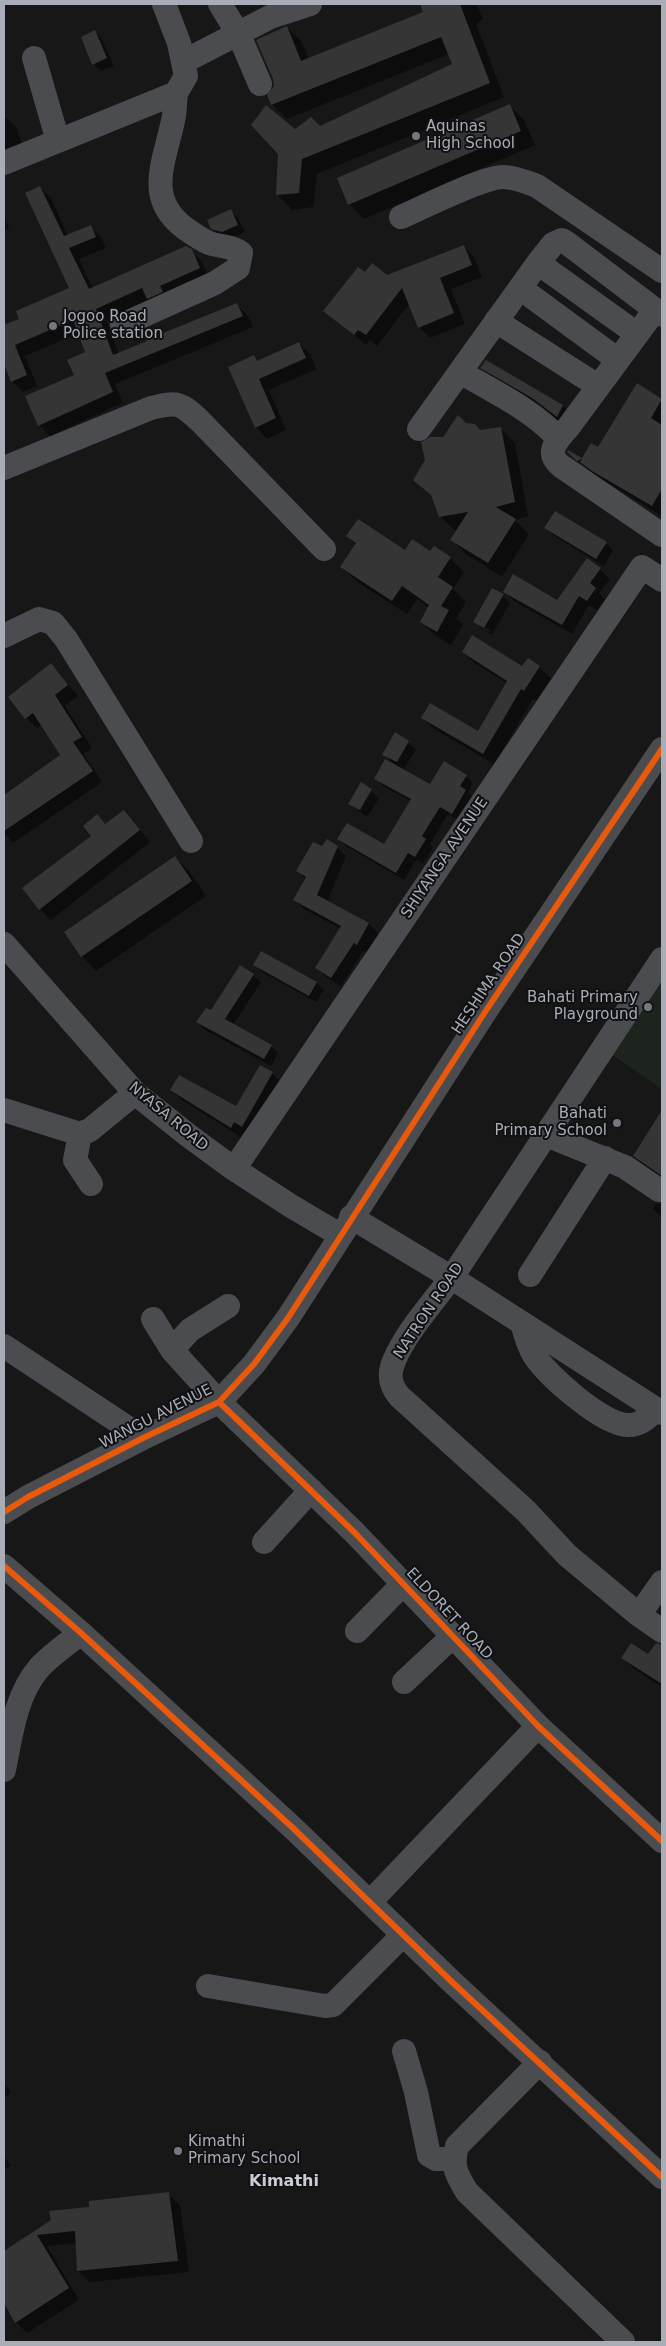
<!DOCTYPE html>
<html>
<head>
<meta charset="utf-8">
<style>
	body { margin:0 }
	#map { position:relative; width:666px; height:2346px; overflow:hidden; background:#171717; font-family:"DejaVu Sans",sans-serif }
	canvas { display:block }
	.frame { position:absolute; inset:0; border:5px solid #a8adb8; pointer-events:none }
</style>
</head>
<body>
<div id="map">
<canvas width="666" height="2346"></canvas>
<div class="frame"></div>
</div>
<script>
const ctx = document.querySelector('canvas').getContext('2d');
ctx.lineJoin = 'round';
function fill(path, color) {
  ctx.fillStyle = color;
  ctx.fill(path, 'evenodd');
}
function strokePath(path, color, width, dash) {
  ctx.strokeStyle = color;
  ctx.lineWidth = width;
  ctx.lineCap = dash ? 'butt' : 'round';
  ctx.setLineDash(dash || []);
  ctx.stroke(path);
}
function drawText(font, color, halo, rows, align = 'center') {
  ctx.font = font + ' "DejaVu Sans",sans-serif';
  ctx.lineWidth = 4;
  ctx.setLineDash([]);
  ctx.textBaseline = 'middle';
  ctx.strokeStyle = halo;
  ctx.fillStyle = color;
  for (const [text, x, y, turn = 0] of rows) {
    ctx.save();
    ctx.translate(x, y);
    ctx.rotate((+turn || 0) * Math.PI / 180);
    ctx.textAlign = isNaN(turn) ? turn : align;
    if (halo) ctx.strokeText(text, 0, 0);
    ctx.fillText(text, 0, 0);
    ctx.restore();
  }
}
fill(new Path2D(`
	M662 965V1089L605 1050Z`), '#1d241e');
fill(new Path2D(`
	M421 4H476L483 19 476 24 504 97 317 174 313 207 292 210 278 195 279 154 295 131 320 128 453 65 449 54 287 119 272 104 269 95 275 86 287 27 302 42 309 60 425 13Z
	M95 32 102 39 114 66 101 71 93 64Z
	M509 105 524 120 535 145 364 219 349 204Z
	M5 117 16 127 22 143 4 150Z
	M40 188 51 198 68 236 90 227 101 237 106 248 79 259 93 289 191 250 202 262 210 279 150 300 106 320 119 354 237 305 248 316 253 327 115 384 123 403 50 436 39 425 76 375 87 352 79 333 25 356 37 386 23 392 12 381 4 361V327L20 320 71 288Z
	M231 211 238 218 245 232 230 239 220 236 212 228Z
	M4 214 9 228 4 231Z
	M463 246 474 257 482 277 451 289 465 324 430 338 419 327 409 304 377 346 370 340 366 345 325 311 387 276Z
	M299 343 310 354 316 369 269 390 286 430 267 439 256 427 254 357 258 361Z
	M486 361 563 406 574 418 568 428 544 409 493 379 482 367Z
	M637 385 662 400V516L593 474 569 452 583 459 598 449Z
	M466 424 480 431 501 429 515 443 528 516 514 520 529 534 502 577 466 554 452 540 459 530H454L440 516 434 498 414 480 444 438Z
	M546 528 606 543 613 550 604 566 553 535Z
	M348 536 405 552 430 553 450 558 464 572 453 589 466 602 456 619 463 625 451 645 435 635 421 621 429 608 417 599 407 614 356 581 342 567 356 545Z
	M600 569 610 579 599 593 605 599 597 610 589 605 572 634 514 601 505 591 558 601Z
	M503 595 510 603 492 635 474 622ZM481 625 490 630 489 632 481 628Z
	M463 651 522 668 539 667 551 678 536 701 533 699 494 764 434 729 423 718 478 733 507 683 474 663Z
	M51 665 78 696 65 706 92 748 83 754 102 782 13 843 4 833V796L62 755 42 725 37 728 26 718Z
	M396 734 416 749 403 771 430 786 466 776 473 783 468 793 473 798 459 820 448 814 430 844 433 847 423 864 416 860 404 880 346 846 339 839 384 846 411 801 383 786 376 778 395 766 384 754Z
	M361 784 379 798 367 817 350 804Z
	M124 811 150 842 51 920 40 909 93 836 97 816 106 825Z
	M337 847 346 856 327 902 369 924 378 933 367 953 363 951 341 986 326 977 317 968 341 929 304 909 295 900 306 880 297 871 322 848Z
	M175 857 190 872 206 896 96 971 82 956Z
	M255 965 316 983 324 990 316 1002 262 972Z
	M253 975 261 982 233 1025 271 1046 278 1053 271 1066 205 1030 198 1022Z
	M272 1073 282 1083 253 1136 245 1131 241 1137 182 1100 172 1090 236 1108Z
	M662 1113V1178L646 1167 634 1156Z
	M656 1204H662V1218L653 1209Z
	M655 1647 662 1652V1687L634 1669 623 1658 648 1656Z
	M4 2082 11 2092 4 2098Z
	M4 2156 11 2166 4 2170Z
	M168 2194 180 2205 189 2272 90 2282 78 2271 77 2243 47 2246 79 2300 27 2333 16 2322 4 2301V2252L53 2221 90 2209Z`), '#0007');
fill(new Path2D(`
	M420 4H460L490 83 302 159 299 193 276 195 278 154 251 125 266 105 295 129 311 117 320 126 452 64 441 37 271 105 267 95 274 86 273 79 256 40 287 26 301 61 423 12Z
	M95 30 107 58 92 65 81 37Z
	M510 104 521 131 348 205 337 178Z
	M40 186 64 236 91 225 96 237 69 248 89 289 186 246 192 249 200 268 160 286 163 292 147 299 142 288 96 309 113 355 147 341 146 340 237 303 243 316 105 373 113 392 38 426 25 396 74 375 67 360 85 352 73 320 15 345 27 375 11 382 4 364V320L6 324 19 319 16 311 69 288 25 193Z
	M231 209 238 225 222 232 211 229 207 220Z
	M464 245 472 265 440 278 454 313 418 328 402 288 366 335 358 330 354 335 323 311 358 267 365 272 372 263 387 275Z
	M299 342 306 358 259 379 276 418 255 428 228 367 254 355 257 361Z
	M486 360 563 405 557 417 532 398 480 368Z
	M637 383 662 399 651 418 662 425V489L652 506 592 471 580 462 582 459 577 461 567 452 568 450 582 458 591 443 598 447Z
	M458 415 466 423 475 424 480 430 501 427 515 502 496 507 516 519 488 563 450 540 468 512 439 517 431 495 413 480 425 460 421 442 430 437H443Z
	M555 511 607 542 596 559 544 528Z
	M358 519 405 550 412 539 430 551 434 546 451 557 438 577 453 587 441 606 449 610 437 632 420 622 429 605 402 586 392 601 340 567 356 543 346 536Z
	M587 558 601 568 590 583 596 588 587 601 579 596 562 625 503 592 513 574 557 600Z
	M492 588 504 594 484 628 473 622Z
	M472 635 522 666 528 658 540 666 524 691 521 689 483 754 421 718 430 703 478 731 507 681 462 652Z
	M51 663 68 685 55 695 82 737 73 742 93 771 4 831V795L60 755 33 713 25 719 8 697Z
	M395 732 409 741 397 762 382 755Z
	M385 759 430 784 444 761 467 775 460 786 466 790 452 814 440 807 422 836 426 839 415 857 408 853 396 873 337 839 347 823 384 844 411 799 374 779Z
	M361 782 372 789 360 810 348 804Z
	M124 810 140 830 39 910 22 888 91 836 83 826 97 814 105 824Z
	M327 839 338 846 317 895 369 923 357 945 354 943 331 978 315 968 341 926 293 900 306 877 296 871 313 842 322 846Z
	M175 856 192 881 81 957 64 932Z
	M261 951 317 982 309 996 253 965Z
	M240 965 254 974 225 1019 272 1045 264 1059 196 1022 206 1008 211 1010Z
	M260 1065 273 1072 242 1127 234 1122 231 1128 170 1090 179 1075 236 1106Z
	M662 1110V1176L633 1156Z
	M631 1643 648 1654 656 1643 662 1645V1684L621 1658Z
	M169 2192 178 2261 77 2271 75 2231 37 2235 69 2288 15 2323 4 2303V2251L51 2220 49 2211 89 2207V2201Z`), '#353536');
strokePath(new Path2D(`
	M220 4 239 35 260 84
	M34 58 58 141
	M183 62 270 17 310 4
	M4 163 176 93 186 76 179 43 164 4
	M401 217C422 208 483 177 503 177 515 177 526 182 537 186L662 271
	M538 263 637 334
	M520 288 618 360
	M655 310 567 429C556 441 545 453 561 466L662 535
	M496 321 598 386
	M122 325 215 283 238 268 241 253C232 246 223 247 212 244 205 242 198 237 192 233 141 201 165 163 174 116 175 109 175 101 176 93
	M460 372C494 392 531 409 558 438
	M419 429 538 263 553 244 562 240 567 243 662 315
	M4 468 151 408C178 401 181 403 201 422L324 549
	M4 636 39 619 53 623 66 639 191 841
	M4 944 135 1093 189 1136 234 1169 291 1206 340 1235
	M662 959C595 1061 527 1162 460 1265 440 1296 408 1327 394 1361 388 1375 390 1385 399 1396L526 1511 567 1555 639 1615 662 1631
	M4 1110 80 1134 90 1130 135 1093
	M80 1134 75 1160 91 1184
	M546 1135 625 1167 659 1190
	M234 1169 642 567 662 580
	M351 1217 452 1278 662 1413
	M530 1275 605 1158
	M153 1319 172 1350 219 1402 355 1533 538 1726 662 1841
	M522 1323C525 1334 528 1345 534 1355 548 1376 602 1424 627 1425 640 1426 648 1417 656 1410
	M4 1346 143 1438
	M172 1350 190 1330 228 1306
	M4 1512 28 1497 143 1438 219 1402 254 1364 288 1318 485 1012 662 749
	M264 1542 311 1490
	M4 1566 81 1633 294 1829 452 1982 662 2177
	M639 1615 662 1582
	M357 1631 403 1584
	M404 1682 453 1636
	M4 1770C11 1736 15 1696 39 1668 51 1655 67 1644 81 1633
	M370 1902 538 1726
	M208 1986 325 2006 333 2005 403 1935
	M404 2051 416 2092 429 2155 436 2159H453
	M540 2062 457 2146C451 2167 457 2175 467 2192L623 2342`), '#4b4c50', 24);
strokePath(new Path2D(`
	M219 1402 355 1533 538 1726 662 1841
	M4 1512 28 1497 143 1438 219 1402 254 1364 288 1318 485 1012 662 749
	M4 1566 81 1633 294 1829 452 1982 662 2177`), '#e8590c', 6);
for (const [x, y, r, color] of [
	[416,136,5,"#757880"],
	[53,326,5,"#757880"],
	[648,1007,5,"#757880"],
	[617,1123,5,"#757880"],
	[178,2151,5,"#757880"]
]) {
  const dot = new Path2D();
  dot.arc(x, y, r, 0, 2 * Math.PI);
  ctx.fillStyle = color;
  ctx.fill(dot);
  strokePath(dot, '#111113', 2);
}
drawText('15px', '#a8adb8', '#111113', [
	["Aquinas",426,127],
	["High School",426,144],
	["Jogoo Road",63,317],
	["Police station",63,334],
	["Bahati Primary",638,998,"right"],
	["Playground",638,1015,"right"],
	["Bahati",607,1114,"right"],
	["Primary School",607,1131,"right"],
	["Kimathi",188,2142],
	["Primary School",188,2159]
], 'left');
drawText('15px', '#a8adb8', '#111113', [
	["SHIYANGA AVENUE",445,858,-56],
	["HESHIMA ROAD",489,984,-56],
	["NYASA ROAD",168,1117,40],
	["NATRON ROAD",429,1311,-56],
	["WANGU AVENUE",156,1417,-27],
	["ELDORET ROAD",449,1614,47]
]);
drawText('bold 16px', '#c9ccd4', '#111113', [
	["Kimathi",284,2182]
]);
</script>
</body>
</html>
